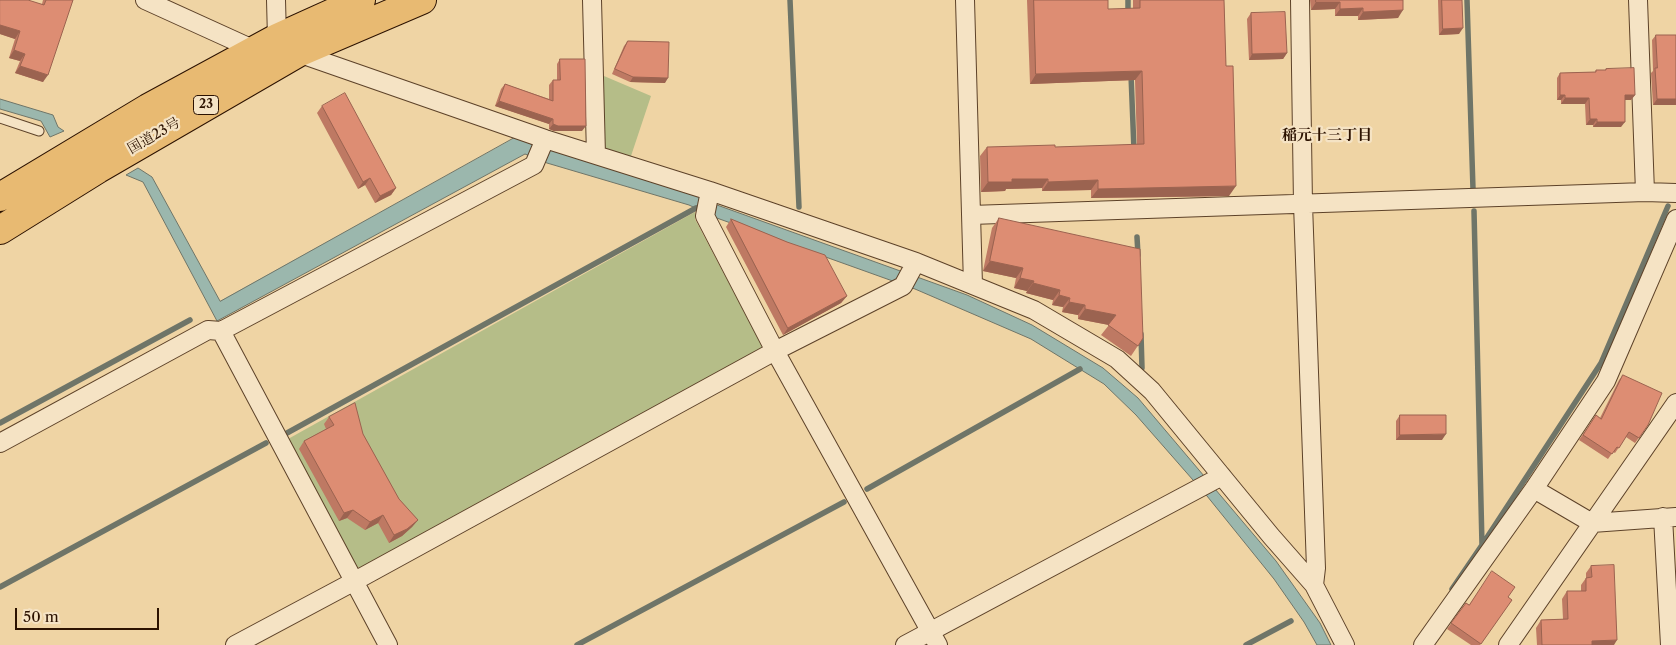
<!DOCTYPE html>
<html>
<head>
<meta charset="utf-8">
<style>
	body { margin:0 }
	#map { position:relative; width:1676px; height:645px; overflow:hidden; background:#efd4a4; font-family:"Libre Caslon Text",serif }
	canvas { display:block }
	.scale { position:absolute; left:15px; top:608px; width:144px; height:22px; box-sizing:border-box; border:2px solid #2c1200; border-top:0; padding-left:6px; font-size:15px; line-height:18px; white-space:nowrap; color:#2c1200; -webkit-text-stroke:4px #f5e3c4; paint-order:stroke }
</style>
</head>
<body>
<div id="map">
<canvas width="1676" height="645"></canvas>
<div class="scale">50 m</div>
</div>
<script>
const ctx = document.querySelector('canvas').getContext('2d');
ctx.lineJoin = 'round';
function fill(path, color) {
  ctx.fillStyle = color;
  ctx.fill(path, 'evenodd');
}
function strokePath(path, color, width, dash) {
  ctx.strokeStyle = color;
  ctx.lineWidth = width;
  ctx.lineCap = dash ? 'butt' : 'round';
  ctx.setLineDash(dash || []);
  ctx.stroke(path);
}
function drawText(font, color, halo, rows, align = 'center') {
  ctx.font = font + ' "Libre Caslon Text","Noto Serif JP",serif';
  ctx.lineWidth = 4.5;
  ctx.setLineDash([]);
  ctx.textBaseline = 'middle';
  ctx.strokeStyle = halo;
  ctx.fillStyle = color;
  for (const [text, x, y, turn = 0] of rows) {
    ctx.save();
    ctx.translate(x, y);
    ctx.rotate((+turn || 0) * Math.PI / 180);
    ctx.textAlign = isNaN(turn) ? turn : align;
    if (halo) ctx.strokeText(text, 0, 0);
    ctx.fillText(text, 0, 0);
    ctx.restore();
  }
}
fill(new Path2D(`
	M604 76 651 96 630 159 604 150Z
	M695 212V219L762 346 761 354 363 568 355 567 288 439Z`), '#b5bd88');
const water = new Path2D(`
	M0 99 53 115 58 127 64 131 50 137 41 121 0 109Z
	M516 137 533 145 555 149 699 193 717 205 967 295 1032 325 1103 368 1138 398 1276 561 1320 623 1331 645H1317L1304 622 1274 579 1207 496 1136 415 1104 384 1031 339 915 289 714 217 689 205 547 163 525 154 217 321 143 182 126 175 138 168 152 177 220 301Z`);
fill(water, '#9bb7ad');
strokePath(water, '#6f7568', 1);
strokePath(new Path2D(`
	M790 0 799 207
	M1128 0V15
	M1467 0 1473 189
	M1131 75 1134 150
	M1137 237 1138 255
	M1141 334 1142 368
	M0 423 190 320
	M287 433 696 208
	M867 489 1080 369
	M1482 545 1601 363 1668 206
	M0 587 266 443
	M1452 589 1482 545 1474 211
	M577 645 844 502
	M1246 645 1291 621`), '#6f7568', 5.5);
const lane = new Path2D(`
	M0 118 39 131`);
const street = new Path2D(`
	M145 0 255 50
	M276 0 277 38
	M592 0 596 155
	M965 0 973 285
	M1300 0 1303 204 1316 568 1314 585
	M1638 0 1645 192
	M298 53 545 139 710 191 916 262 1034 310 1117 359 1152 391 1271 536 1314 585 1345 645
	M710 191 705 216 775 351 938 645
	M971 215 1645 192 1676 193
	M221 331 388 645
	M0 443 208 330 221 331 534 165 545 139
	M1534 489 1592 523 1676 517
	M1663 517 1670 645
	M235 645 353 582 775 351 903 286 916 262
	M905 645 1222 476
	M1423 645 1534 489 1606 381 1676 219
	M1508 645 1676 403`);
const highway = new Path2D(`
	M0 197 148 108 277 38 361 0
	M0 230 98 169 298 53 422 0`);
strokePath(lane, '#5d4229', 11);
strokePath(street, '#5d4229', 20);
strokePath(highway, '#2c1200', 30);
strokePath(lane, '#f5e3c4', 9);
strokePath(street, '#f5e3c4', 18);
strokePath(highway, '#e8ba72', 28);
fill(new Path2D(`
	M0 0 42 4 43 0H73L43 82 15 73 20 61 9 58 15 39 0 34Z
	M1027 0H1108V9H1133V0H1224L1229 196 1091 198V190L1042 191V188L1006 189 1005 191 981 192 980 156 987 147H1055L1137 145 1135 80 1030 84Z
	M1310 0H1403L1398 18 1358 20V16H1335V9L1311 10Z
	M1438 0H1462L1459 34 1439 35Z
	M1251 13 1287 53 1283 59 1249 60 1247 19Z
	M1656 35 1676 105H1653L1651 73 1653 71 1652 40Z
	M628 41 665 83 630 82 612 74 624 46Z
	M560 59 582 131H554L549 129V124L495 106 501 89 505 84 549 99V85L553 80H557V64Z
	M1606 69 1635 95 1631 100H1625L1621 127H1593V125H1586L1585 104H1561V100H1557V78L1560 73 1595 72 1596 70H1605Z
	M322 106 396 188 391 195 375 203 365 185 358 189 317 113Z
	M999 218 1143 338 1131 356 1101 335 1109 325 1078 319V315L1062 312 1063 307 1052 305 1053 300 1026 293 1027 291 1014 288 1016 278 983 271 992 228Z
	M731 219 787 242 847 296 841 303 783 335 726 227Z
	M1623 375 1648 425 1635 443 1626 437 1615 453 1613 452 1608 459 1579 440 1596 415 1600 418 1619 380Z
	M1400 415 1442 440H1396V421Z
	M329 417 363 434 399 499 418 520 412 527 402 536 389 543 378 523 365 530 347 518 339 521 299 449 304 441 326 429 324 424Z
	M1591 566 1614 645H1537L1536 628 1541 620 1563 619 1562 599 1567 591H1581V585L1586 578V573Z
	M1508 597 1512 600 1480 645H1471L1447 629 1466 603 1469 605Z`), '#be7963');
fill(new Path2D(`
	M1316 2H1340L1335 9 1311 10Z
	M1363 8 1358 16H1335L1340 9Z
	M1403 10 1398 18 1358 20 1363 12Z
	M0 25 20 31 15 39 0 34Z
	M1463 28 1459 34 1439 35 1443 29Z
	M14 50 25 54 20 61 9 58Z
	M1287 53 1283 59 1249 60 1252 54Z
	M20 66 48 75 43 82 15 73Z
	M1142 71 1135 80 1030 84 1036 74Z
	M633 77 668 78 665 83 630 82Z
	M1560 95H1565L1561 100H1557Z
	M1625 95H1635L1631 100H1621Z
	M1565 98H1589L1585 104H1561Z
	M1657 99H1676V105H1653Z
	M499 101 553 119 549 124 495 106Z
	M1590 119H1597L1593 125H1586Z
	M1597 122H1625L1621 127H1593Z
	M553 124 586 126 582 131H554L549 129Z
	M370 178 365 185 358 189 363 182Z
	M1012 179H1048L1042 188 1006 189 1005 191 981 192 988 182Z
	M1098 180 1091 190 1042 191 1048 182Z
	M1236 186 1229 196 1091 198 1098 189Z
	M396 188 391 195 375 203 380 196Z
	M990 261 1023 268 1016 278 983 271Z
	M1020 278 1034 281 1027 291 1014 288Z
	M1033 283 1060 290 1053 300 1026 293Z
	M1059 295 1070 298 1063 307 1052 305Z
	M847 296 841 303 783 335 788 328Z
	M1069 302 1085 305 1078 315 1062 312Z
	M1085 309 1116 315 1109 325 1078 319Z
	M1446 434 1442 440H1396L1400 435Z
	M353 510 347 518 339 521 344 513Z
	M383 515 378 523 365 530 370 522Z
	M418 520 412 527 402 536 389 543 394 535Z
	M1617 640 1614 645H1589L1592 641Z`), '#9b6350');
const building = new Path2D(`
	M0 0H28L44 5 46 0H73L48 75 20 66 25 54 14 50 20 31 0 25Z
	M1034 0H1108V9L1140 8V0H1224L1226 66H1233L1236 186 1098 189V180L1048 182V179H1012V182H988L987 147 1055 145V147L1144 144 1142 71 1036 74Z
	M1316 0H1403V10L1363 12V8L1340 9V2H1316Z
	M1442 0H1462L1463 28 1443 29Z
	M1285 12 1287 53 1252 54 1251 13Z
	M1656 35H1676V99H1657L1655 68H1657Z
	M628 41 669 42 668 78 633 77 615 69Z
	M560 59H585L586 126H558L553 124V119L499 101 505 84 553 101V80H560Z
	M1634 68 1635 95H1625V122H1597V119H1590L1589 98H1565V95H1560V73L1596 72V70H1606V69Z
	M345 93 396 188 380 196 370 178 363 182 322 106Z
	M999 218 1140 249 1143 338 1138 346 1108 325 1116 315 1085 309V305L1069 302 1070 298 1059 295 1060 290 1033 283 1034 281 1020 278 1023 268 990 261Z
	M731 219 787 242 825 255 847 296 788 328Z
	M1623 375 1662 393 1648 425 1639 438 1629 432 1619 448 1617 447 1612 454 1583 435 1596 415 1601 419Z
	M355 403 363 434 399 499 418 520 407 529 394 535 383 515 370 522 353 510 344 513 304 441 334 425 329 417Z
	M1400 415H1446V434L1400 435Z
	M1614 565 1617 640 1592 641V645H1542L1541 620 1568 619 1567 591H1586V578L1592 577 1591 566Z
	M1492 571 1515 587 1508 597 1512 600 1481 644 1451 623 1466 603 1469 605Z`);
fill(building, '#dd8d73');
strokePath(building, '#9b6350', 1);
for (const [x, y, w] of [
	[206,105,25]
]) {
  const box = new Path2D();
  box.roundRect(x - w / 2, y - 9.5, w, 19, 4);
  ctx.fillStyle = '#f5e3c4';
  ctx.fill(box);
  strokePath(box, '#2c1200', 1);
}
drawText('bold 12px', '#2c1200', null, [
	["23",206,105]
]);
drawText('14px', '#2c1200', '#f5e3c4', [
	["国道23号",154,136,-30]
]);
drawText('bold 15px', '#2c1200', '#f5e3c4', [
	["稲元十三丁目",1327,136]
]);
</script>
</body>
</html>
